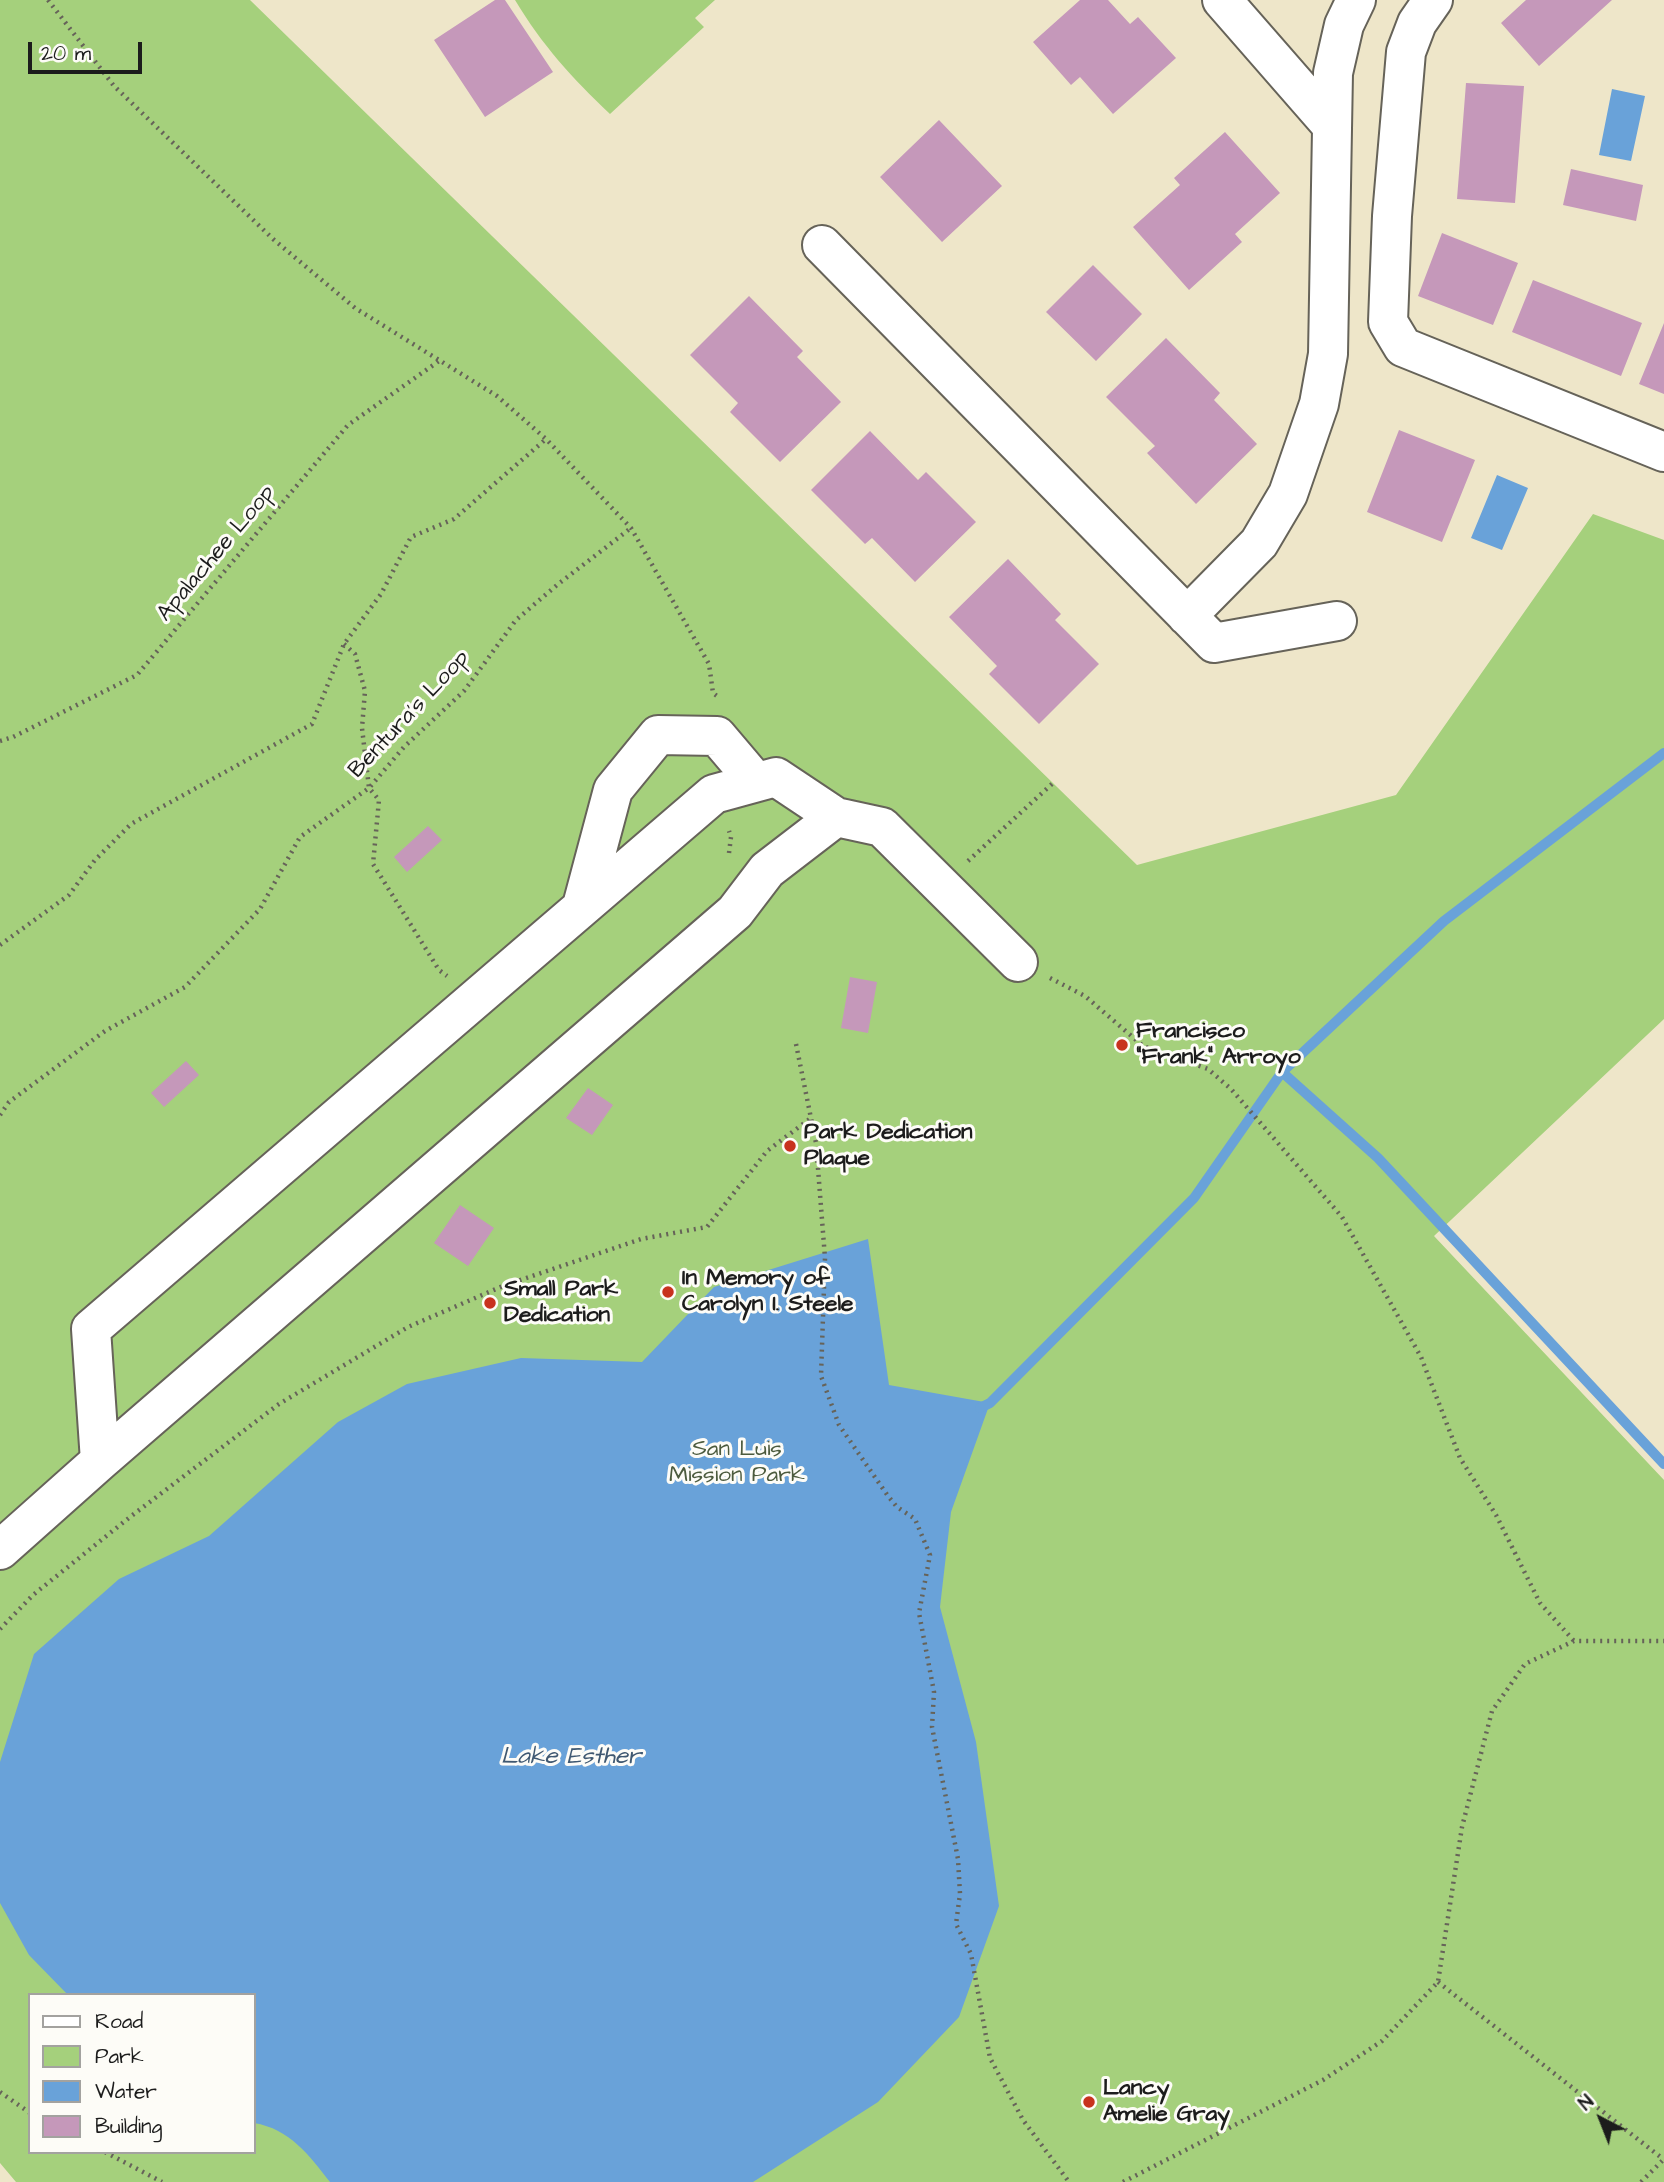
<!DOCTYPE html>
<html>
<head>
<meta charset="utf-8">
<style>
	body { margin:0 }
	#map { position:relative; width:1664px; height:2182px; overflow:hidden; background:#eee6c9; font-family:"Architects Daughter",sans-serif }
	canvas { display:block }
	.legend { position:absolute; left:28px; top:1993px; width:228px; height:161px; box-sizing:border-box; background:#fdfcf7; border:2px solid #a3a29f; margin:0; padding:9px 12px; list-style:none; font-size:21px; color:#1c1c1c }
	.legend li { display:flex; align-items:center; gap:14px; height:35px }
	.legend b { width:35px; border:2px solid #a3a29f }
	.north { position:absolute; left:1566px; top:2084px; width:70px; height:70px; -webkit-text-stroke:5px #fdfcf7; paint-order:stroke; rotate:318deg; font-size:19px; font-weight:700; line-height:28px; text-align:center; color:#1c1c1c }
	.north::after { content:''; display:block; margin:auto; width:24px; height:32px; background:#1c1c1c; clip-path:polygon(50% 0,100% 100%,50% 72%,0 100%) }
	.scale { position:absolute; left:28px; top:42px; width:114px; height:32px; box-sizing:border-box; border:4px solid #1c1c1c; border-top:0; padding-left:9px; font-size:21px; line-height:24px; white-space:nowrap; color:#1c1c1c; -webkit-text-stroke:5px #fdfcf7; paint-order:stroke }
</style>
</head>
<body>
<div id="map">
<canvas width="1664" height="2182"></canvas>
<ul class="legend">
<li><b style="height:9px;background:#fff"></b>Road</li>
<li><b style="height:19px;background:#a5d07c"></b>Park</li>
<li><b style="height:19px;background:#69a2d9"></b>Water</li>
<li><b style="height:19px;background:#c598ba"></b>Building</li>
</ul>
<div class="north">N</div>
<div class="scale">20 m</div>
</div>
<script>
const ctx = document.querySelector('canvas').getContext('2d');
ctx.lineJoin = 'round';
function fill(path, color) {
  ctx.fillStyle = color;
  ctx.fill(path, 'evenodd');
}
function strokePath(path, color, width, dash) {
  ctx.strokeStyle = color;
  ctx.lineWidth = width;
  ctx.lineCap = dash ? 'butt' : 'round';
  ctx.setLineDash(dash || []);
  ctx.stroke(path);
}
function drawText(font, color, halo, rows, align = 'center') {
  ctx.font = font + ' "Architects Daughter",sans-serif';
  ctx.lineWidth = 6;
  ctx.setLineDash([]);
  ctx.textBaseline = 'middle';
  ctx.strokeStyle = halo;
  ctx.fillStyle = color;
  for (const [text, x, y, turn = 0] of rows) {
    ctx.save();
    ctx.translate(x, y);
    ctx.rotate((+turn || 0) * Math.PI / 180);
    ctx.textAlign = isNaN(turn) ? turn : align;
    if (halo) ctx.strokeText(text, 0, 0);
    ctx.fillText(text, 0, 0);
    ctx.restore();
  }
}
fill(new Path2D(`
	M0 0H250L1137 865 1396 795 1593 514 1664 540V1019L1434 1236 1664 1480V2182H16L0 2163ZM30 1995H254V2152H30Z
	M515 0H715L695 18 704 27 610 114C572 78 542 45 515 0Z`), '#a5d07c');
fill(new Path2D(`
	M1612 89 1645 96 1631 161 1599 155Z
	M1497 475 1528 488 1502 550 1471 538Z
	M868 1239 889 1385 990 1403 951 1512 940 1607 976 1742 999 1906 959 2017 878 2102 753 2182H330C309 2155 290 2129 254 2123V1995H68L29 1955 0 1903V1762L34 1654 119 1579 209 1536 338 1422 407 1384 521 1358 642 1362 714 1287Z`), '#69a2d9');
strokePath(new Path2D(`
	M1282 1072 1378 1158 1664 1464
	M980 1408 990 1403 1194 1198 1282 1072 1444 921 1664 753`), '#69a2d9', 10);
fill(new Path2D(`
	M495 0H505L553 72 485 117 434 40Z
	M1080 0H1108L1130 24 1138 17 1176 58 1113 114 1080 77 1071 85 1033 42Z
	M1526 0H1612L1539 66 1501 23Z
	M1466 83 1524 86 1515 203 1457 199Z
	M939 120 1002 186 942 242 880 177Z
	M1225 132 1280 193 1235 234 1242 242 1189 290 1133 227 1180 185 1174 178Z
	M1571 169 1643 185 1636 221 1563 205Z
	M1442 233 1518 263 1493 325 1418 296Z
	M1093 265 1142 314 1096 361 1046 312Z
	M1533 280 1642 323 1621 376 1512 332Z
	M749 296 803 351 797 357 841 402 780 462 730 412 738 403 690 355Z
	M1664 323V394L1639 384Z
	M1166 338 1220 393 1214 400 1257 444 1196 504 1147 453 1155 446 1106 397Z
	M1399 430 1475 460 1442 542 1367 512Z
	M870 431 918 480 926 472 976 522 915 582 872 538 865 544 811 490Z
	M1008 559 1061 614 1055 620 1099 664 1039 724 989 674 997 666 949 617Z
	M428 826 442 840 407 872 394 857Z
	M850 977 877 982 868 1033 841 1028Z
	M186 1061 199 1075 164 1107 151 1093Z
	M588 1088 613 1105 592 1135 566 1118Z
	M460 1205 494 1228 468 1266 434 1243Z`), '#c598ba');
const minor = new Path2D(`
	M1222 0 1332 126
	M1433 0 1417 23 1406 52 1392 216 1388 322 1403 347 1664 452
	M822 245 1214 643 1337 621
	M1187 616 1259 543 1288 494 1319 404 1328 354 1333 73 1344 25 1356 0
	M582 906 613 790 658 735 717 736 756 782
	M100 1461 91 1329 714 794 776 777 836 817 882 827 1018 962
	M0 1550 100 1461 735 912 767 870 836 817`);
strokePath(minor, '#666359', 42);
strokePath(new Path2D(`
	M48 0 114 86 273 239 355 308 497 396 546 439 631 528 709 664 713 693 717 696
	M344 644 355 654 365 691 362 728 369 788 379 800 373 864 439 970 447 976
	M0 741 13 737 137 675 348 425 439 361
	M729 853 731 837 729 831
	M968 861 1053 783
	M0 945 69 895 95 860 131 824 312 724 344 644 381 594 411 537 454 519 546 439
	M1050 978 1085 996 1143 1046 1208 1069 1231 1089 1342 1217 1421 1357 1460 1458 1496 1515 1540 1603 1574 1641
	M796 1044 816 1143 825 1258 821 1376 839 1425 888 1496 897 1507 915 1519 930 1555 919 1613 934 1692 932 1727 958 1859 960 1894 956 1924 971 1954 990 2058 1023 2120 1069 2182
	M0 1115 9 1102 105 1031 185 987 260 909 300 837 369 788 404 747 464 691 516 620 557 585 631 528
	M0 1629 33 1595 130 1517 279 1404 408 1327 503 1286 641 1239 707 1227 767 1151 811 1118
	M1438 1982 1663 2159
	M0 2092 30 2113
	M105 2152 162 2182
	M1123 2182 1323 2080 1382 2041 1438 1982 1462 1827 1492 1711 1525 1664 1574 1641H1664
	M1641 2182 1664 2159`), '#666359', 4.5, [2, 5]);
strokePath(minor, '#fff', 38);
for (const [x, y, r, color] of [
	[1122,1045,7,"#c8321e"],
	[790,1146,7,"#c8321e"],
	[668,1292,7,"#c8321e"],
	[490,1303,7,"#c8321e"],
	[1089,2102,7,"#c8321e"]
]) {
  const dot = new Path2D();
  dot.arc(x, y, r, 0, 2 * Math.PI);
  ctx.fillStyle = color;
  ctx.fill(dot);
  strokePath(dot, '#fdfcf7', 2.5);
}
drawText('23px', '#1c1c1c', '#fdfcf7', [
	["Apalachee Loop",217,554,-50],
	["Bentura's Loop",410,715,-47]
]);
drawText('bold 23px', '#1c1c1c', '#fdfcf7', [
	["Francisco",1136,1032],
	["\"Frank\" Arroyo",1136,1058],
	["Park Dedication",804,1133],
	["Plaque",804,1159],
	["In Memory of",682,1279],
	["Carolyn I. Steele",682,1305],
	["Small Park",504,1290],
	["Dedication",504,1316],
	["Lancy",1103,2089],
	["Amelie Gray",1103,2115]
], 'left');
drawText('23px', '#4c5b3e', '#fdfcf7', [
	["San Luis",737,1450],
	["Mission Park",737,1476]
]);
drawText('italic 24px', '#3f5871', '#fdfcf7', [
	["Lake Esther",571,1758]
]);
</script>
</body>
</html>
